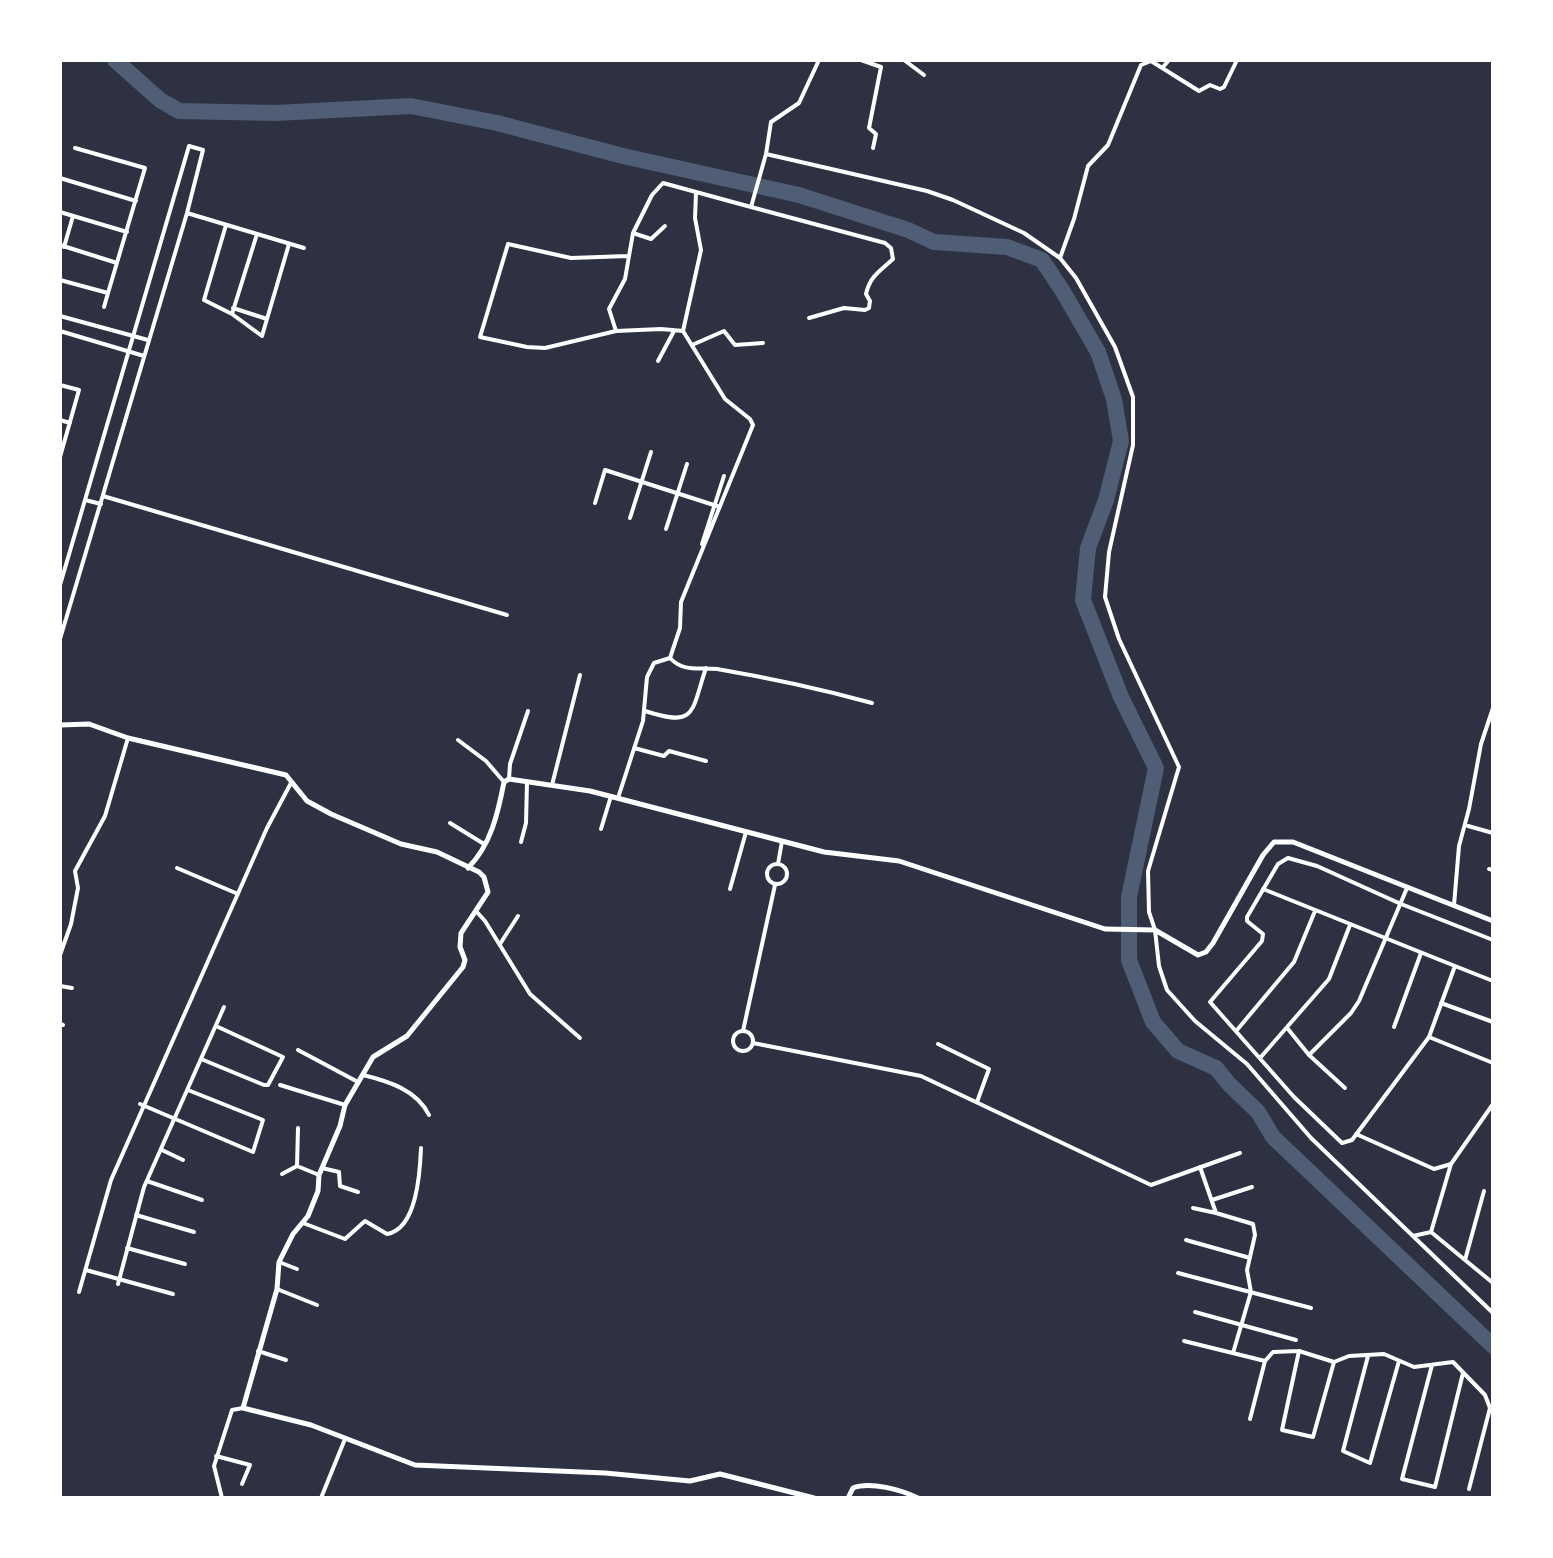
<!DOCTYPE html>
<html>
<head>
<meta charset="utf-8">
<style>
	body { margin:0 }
	#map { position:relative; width:1553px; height:1558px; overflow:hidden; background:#2d3142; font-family:Signika,sans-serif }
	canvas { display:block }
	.frame { position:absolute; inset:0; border:62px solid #fff; pointer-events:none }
</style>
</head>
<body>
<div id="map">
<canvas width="1553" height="1558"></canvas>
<div class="frame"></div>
</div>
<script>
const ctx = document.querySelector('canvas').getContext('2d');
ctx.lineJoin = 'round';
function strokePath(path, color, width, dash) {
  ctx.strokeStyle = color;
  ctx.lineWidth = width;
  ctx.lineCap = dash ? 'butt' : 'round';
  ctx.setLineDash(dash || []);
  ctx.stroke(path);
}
strokePath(new Path2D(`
	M115 60 160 100 179 111 275 113 411 106 497 123 623 156 799 195 908 230 934 242 1007 247 1042 260 1062 290 1098 352 1114 399 1121 441 1106 500 1088 548 1083 600 1121 697 1156 768 1129 897V960L1153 1022 1178 1051 1216 1068 1229 1084 1258 1112 1273 1137 1493 1346`), '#4f5d75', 16);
strokePath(new Path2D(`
	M861 60 881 67 869 128 876 134 873 148
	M904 60 924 75
	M1163 67 1169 60
	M75 148 145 168 108 293
	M766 154 927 191 953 200 1024 233 1060 258 1076 278 1115 347 1133 397V445L1109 552 1105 597 1119 639 1179 767 1148 871 1149 912 1155 930 1159 966 1167 990 1195 1021 1247 1064 1311 1138 1493 1313
	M60 178 136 201
	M751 207 885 243 891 248 893 259C880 271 870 276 866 294L870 301 869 308 865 310 844 308 809 318
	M60 212 127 232
	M187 213 304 248
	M226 225 204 300 232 314
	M633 233 651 239 665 226
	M257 234 232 314 262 336 289 244
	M60 245 117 263
	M64 247 73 216
	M628 256 571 258 508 244 480 337 527 347 545 348 616 331 661 329 683 331
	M1060 258 1074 219 1088 166 1108 145 1141 65 1151 61 1199 91 1210 85 1220 89 1224 87 1237 60
	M60 280 108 293 104 307
	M233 308 267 319
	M60 316 148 340
	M60 331 144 356
	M616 331 609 309 625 279 633 233 652 195 663 183 751 207 766 154 771 122 799 103 819 60
	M692 345 724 331 735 345 763 343
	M658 361 674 331
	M60 385 79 390 60 457
	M60 420 70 423
	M103 496 507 615
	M85 500 101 504
	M595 503 605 470 720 507
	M630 518 651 452
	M666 529 687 464
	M702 544 724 476
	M60 585 189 146 203 150 187 213 60 639
	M670 658C684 673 700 667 717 669 770 678 821 689 872 703
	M645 711C697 728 691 712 706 668
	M458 740 486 761 504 782
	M634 748 664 756 669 751 706 761
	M509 779 510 764 528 711
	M552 785 580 675
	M618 798 643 721 647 677 654 663 670 658 680 628 681 602 753 425 750 419 725 399 683 331 701 250 695 218 696 193
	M450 823 484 844
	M1468 826 1493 833
	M601 829 611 796
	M521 842 526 823 527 782
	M767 874a10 10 0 1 1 20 0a10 10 0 1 1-20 0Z
	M778 864 782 841
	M177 868 238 894
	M1489 869 1493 870
	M730 889 746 832
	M1263 889 1455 966
	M1454 905 1459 846 1469 809 1481 744 1493 708
	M476 911 485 921 530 994 580 1038
	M1493 940 1401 904 1317 866 1288 858 1278 864 1247 917V921L1263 934 1262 941 1210 1002 1294 1097 1342 1143 1352 1140 1429 1037 1493 1063
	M500 944 518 916
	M60 955 71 924 78 888 75 871 105 816 128 738
	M60 986 72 988
	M1441 1003 1493 1022
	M60 1024 63 1025
	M1394 1027 1421 953
	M1288 1029 1309 1055
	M1237 1030 1294 962 1315 911
	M743 1031 775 885
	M733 1041a10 10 0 1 1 20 0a10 10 0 1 1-20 0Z
	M1429 1037 1455 966 1493 981
	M753 1043 921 1076 1151 1185 1240 1153
	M938 1044 989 1069 977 1102
	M298 1050 358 1082
	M1260 1058 1329 979 1350 925
	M201 1059 264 1085H268L283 1057 216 1026
	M363 1075C388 1081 417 1090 429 1115
	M280 1085 345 1105
	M1345 1088 1309 1055 1351 1013 1359 1001 1407 888
	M140 1104 253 1152 263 1120 188 1090
	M298 1128 297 1166 319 1175
	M1356 1134 1434 1169 1451 1164
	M162 1150 183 1160
	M1200 1167 1216 1213 1253 1224 1255 1235 1247 1270 1251 1292 1233 1353
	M322 1168 339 1172 340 1186 358 1192
	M282 1174 297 1166
	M147 1181 202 1200
	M1212 1200 1252 1187
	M1193 1208 1216 1213
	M136 1215 194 1232
	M303 1223 345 1239 365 1221 387 1234C417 1229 420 1172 421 1148
	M1431 1232 1451 1164 1493 1104
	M1413 1236 1431 1232 1493 1283
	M1186 1240 1250 1258
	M127 1248 185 1264
	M1465 1260 1484 1191
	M279 1262 297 1269
	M86 1270 173 1294
	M1178 1273 1311 1308
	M118 1284 144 1187 224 1007
	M277 1289 317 1305
	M79 1292 111 1180 267 828 291 783
	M1195 1312 1296 1340
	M1184 1341 1265 1361 1273 1352 1299 1351 1334 1362 1349 1356 1384 1354 1414 1367 1453 1362 1485 1395 1490 1408 1469 1489
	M258 1351 286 1360
	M1299 1351 1282 1430 1313 1437 1334 1362
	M1368 1356 1343 1451 1370 1463 1399 1361
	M1432 1365 1402 1479 1435 1487 1463 1373
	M1250 1419 1265 1361
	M216 1456 250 1465 242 1484
	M222 1498 214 1466 232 1410 243 1408
	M321 1498 345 1439`), '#fff', 4);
strokePath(new Path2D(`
	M60 725 89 724 128 738 286 775 307 801 331 814 401 844 437 852 479 872 484 877 488 892 461 933 460 947 465 960 463 967 407 1036 373 1057 345 1105 340 1126 319 1175 318 1191 308 1216 293 1234 279 1262 277 1289 243 1408 311 1425 415 1465 605 1473 690 1481 720 1474 814 1498
	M468 868C491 845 498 813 504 782L509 779 590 791 824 852 899 861 1105 929 1155 930 1198 955 1206 952 1213 943 1263 855 1274 842H1293L1493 921
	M848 1498 853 1488C870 1481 902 1490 918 1498`), '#fff', 5);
</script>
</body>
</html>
